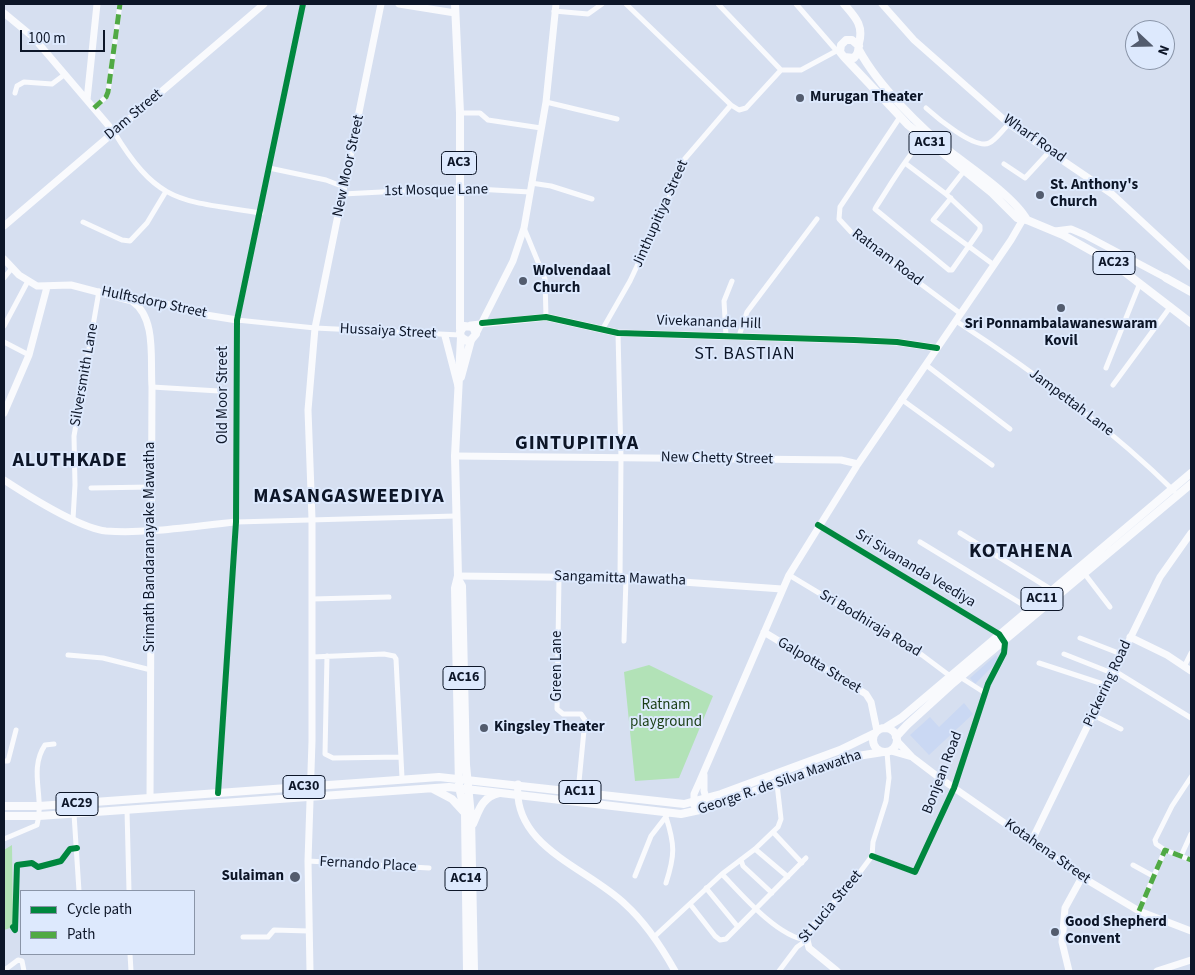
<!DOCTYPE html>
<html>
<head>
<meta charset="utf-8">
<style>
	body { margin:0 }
	#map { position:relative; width:1195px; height:975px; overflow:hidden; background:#d6dff0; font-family:"Source Sans 3",sans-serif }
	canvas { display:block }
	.frame { position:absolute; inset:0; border:5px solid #0d1628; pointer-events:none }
	.legend { position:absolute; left:20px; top:890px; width:175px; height:65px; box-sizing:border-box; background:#dde9fd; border:1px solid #8a95a8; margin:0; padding:6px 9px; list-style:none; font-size:15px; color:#0d1628 }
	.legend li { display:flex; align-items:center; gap:10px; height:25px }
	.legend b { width:25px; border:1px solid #8a95a8 }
	.north { position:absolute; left:1125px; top:20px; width:50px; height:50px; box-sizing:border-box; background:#dde9fd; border:1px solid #8a95a8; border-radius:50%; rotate:111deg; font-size:14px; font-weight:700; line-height:20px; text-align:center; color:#0d1628 }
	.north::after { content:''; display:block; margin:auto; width:18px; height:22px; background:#535c6e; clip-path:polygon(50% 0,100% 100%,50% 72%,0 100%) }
	.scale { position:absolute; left:20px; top:30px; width:85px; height:22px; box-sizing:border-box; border:2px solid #0d1628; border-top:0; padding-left:6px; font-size:15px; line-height:18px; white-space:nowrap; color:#0d1628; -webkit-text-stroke:4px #dde9fd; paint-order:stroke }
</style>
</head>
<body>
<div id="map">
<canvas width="1195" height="975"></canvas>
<div class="frame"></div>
<ul class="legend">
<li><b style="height:6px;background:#00873e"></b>Cycle path</li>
<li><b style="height:6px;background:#50a944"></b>Path</li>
</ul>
<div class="north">N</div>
<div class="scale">100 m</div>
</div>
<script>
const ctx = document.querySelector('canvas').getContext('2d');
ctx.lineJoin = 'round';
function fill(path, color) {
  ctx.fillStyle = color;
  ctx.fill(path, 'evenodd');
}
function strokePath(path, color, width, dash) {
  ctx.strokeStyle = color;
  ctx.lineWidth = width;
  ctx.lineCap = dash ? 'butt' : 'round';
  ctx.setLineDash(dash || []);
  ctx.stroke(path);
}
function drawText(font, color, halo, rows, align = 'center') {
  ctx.font = font + ' "Source Sans 3",sans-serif';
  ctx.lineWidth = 4;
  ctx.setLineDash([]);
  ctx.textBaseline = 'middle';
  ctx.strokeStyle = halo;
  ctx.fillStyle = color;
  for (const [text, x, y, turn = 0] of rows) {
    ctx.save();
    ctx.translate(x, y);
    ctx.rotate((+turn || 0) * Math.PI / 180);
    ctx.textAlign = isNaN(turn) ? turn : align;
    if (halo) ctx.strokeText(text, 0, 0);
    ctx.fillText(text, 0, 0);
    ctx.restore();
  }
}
fill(new Path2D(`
	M996 655 999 660 975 684 970 678Z
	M964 703 973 714 929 755 910 735 930 717 939 727Z`), '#cad8f3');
fill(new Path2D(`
	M649 665 713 696 679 778 635 781 624 672Z
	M12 845 13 927 4 930V850Z`), '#b2e2b7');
strokePath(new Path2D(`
	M626 4 731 105 739 110 746 108 781 70
	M718 4 781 70H801L840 49
	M796 4 836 50
	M554 11 588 14 602 4
	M15 93 17 86 24 82 52 84 64 75
	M546 102 617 119
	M94 108 106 97 108 92 120 4
	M926 108C936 117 975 150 989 143 996 140 1003 129 1009 124
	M460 113H480L488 120 541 128
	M900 117 840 207 839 219 851 232 961 314
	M114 132C159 206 181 200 261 213
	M905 163 946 194 980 226V230L952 270H949L875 209 876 207C891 184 905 159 924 138
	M1004 164 1025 178 1049 152
	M269 168 326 180 344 187
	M531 183 551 186 592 199
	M343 194 458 188 530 192
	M946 194 964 171
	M951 198 933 220 994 265
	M83 222 122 240 130 241 147 223 165 193
	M524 228 545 279 546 317
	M4 278 12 268
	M237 320 315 328 460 335
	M956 321C1033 371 1108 426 1174 491
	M4 326 28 281
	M602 330 630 281 668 200 683 161 731 105
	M618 333 621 458 620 578
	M726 336 724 301 732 281
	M739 336 747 312 817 219
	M4 342 29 355
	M926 365 1010 429
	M1106 368 1140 283
	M1113 385 1171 306
	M152 387 219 391
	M901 399 992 465
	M91 488 151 487
	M73 519 75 485 74 436 99 291
	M236 522 456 516
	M818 525 999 634 1005 643 1004 653 988 684 954 788 915 872 872 856
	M960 533 1052 590
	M920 542 1030 609
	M1084 573 1110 607
	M789 575 922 655 950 676
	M559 577 557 709 563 714H581L585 720 578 792
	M312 599 389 597
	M1080 638 1121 654
	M624 641 626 578
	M1064 654 1112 673
	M68 655 103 658 151 670
	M327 656 325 754 333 758 401 757
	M312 657 384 654 394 656 396 659 402 778
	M1039 663 1106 685
	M1184 667 1191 653
	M1113 670 1191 718
	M960 677 985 693
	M1093 715 1121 729
	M4 761H8L16 730
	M218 793 236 522 237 320 303 4
	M127 810 129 891
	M74 814 79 891
	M773 832 802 863
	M4 839 37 825C45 798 28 770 45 745L54 744
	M755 849 788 877
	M1165 850 1156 844 1155 840 1172 806 1191 777
	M1181 856 1191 834
	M741 860 743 866 772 893
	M308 861 429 868
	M1133 865 1153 876
	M722 874C742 895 777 936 806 940
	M635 876 651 836 668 814
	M666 883C675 855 675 845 666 817
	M706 888 738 927
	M690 904 715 936 720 940 726 939 806 858
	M1139 911 1165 850 1191 860
	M243 937H268L274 930 309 931
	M654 937 722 874 755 849 778 827 781 819 777 784
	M130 954 131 971
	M6 969 18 960 22 961 24 971
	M779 971 797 947 807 940 812 926 854 880 872 856 873 842 886 801 889 778 887 752`), '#f9fafd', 5);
strokePath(new Path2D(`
	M399 4 455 13
	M882 4 914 40 1009 124 1112 194 1191 267
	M4 13 33 37 114 132
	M87 100 97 4
	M4 226 264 4
	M1055 231 1071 229 1085 235 1166 278
	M4 259 19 275 37 286 71 285 132 301 148 299 206 315 237 320
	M132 301C157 318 150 360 152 387L150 798
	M471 325 546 317 618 333 854 340 897 342 937 348
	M476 334 513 261 524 228 546 102 556 4
	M445 336 458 386
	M4 413 29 355 47 287
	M455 456 841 460 858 464
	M4 480C27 495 79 528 106 531 148 534 193 526 236 522
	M458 576 626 578 782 589
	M764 632 866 694 871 702 877 731
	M1130 637 1167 655 1191 671
	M897 741 912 757 937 776 1082 877 1139 911 1191 931
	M891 751 912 757
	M704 775V791L709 808
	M518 784C512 847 588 868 625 904 646 923 661 946 675 971
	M694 805V794L699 783 789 575 858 464 1011 240 1022 221V216
	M1032 840 1160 577 1191 533
	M807 940 809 948 837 971
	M310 971 308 861 312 741V519L308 410 315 328 381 4
	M1069 971 1062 942 1065 908 1082 877
	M1157 971 1191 960`), '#f9fafd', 7);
strokePath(new Path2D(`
	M455 4 460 113V329
	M844 4C855 17 864 25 859 43 858 50 859 53 854 58L844 57 840 52 841 45 846 40H852L859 46
	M859 50C879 87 921 128 953 154 974 170 1015 198 1027 220
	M844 57 908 125 992 193 1017 218 1027 220
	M1027 220 1063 235 1113 263 1191 323
	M1166 278 1191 292
	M461 337 455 456 458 576 455 588 459 787 465 813 467 971
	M461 377 471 340 476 334 473 327 464 326 460 332 461 337 467 341 471 340
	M458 579 462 586 466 765 471 816 474 971
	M885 728 901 718 1191 473
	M873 740a12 12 0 1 1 24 0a12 12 0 1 1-24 0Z
	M896 737 907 725 951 685 1191 484
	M433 789 452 799 463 811
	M4 806H39L439 777 684 804 721 794 840 750 875 733
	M4 816H39L449 787 681 814 709 808 845 758 883 752
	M473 824C479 810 482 797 499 793`), '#f9fafd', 8);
strokePath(new Path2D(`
	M94 108 106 97 108 92 120 4
	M1139 911 1165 850 1191 860`), '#50a944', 5, [10, 5]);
strokePath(new Path2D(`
	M482 323 546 317 618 333 854 340 897 342 937 348
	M818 525 999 634 1005 643 1004 653 988 684 954 788 915 872 872 856
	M218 793 236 522 237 320 303 4
	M13 927 15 930 17 865 32 863 38 867 61 861 70 849 77 848`), '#00873e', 6);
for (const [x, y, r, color] of [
	[800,98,5,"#535c6e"],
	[1040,195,5,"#535c6e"],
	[523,281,5,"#535c6e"],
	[1061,308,5,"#535c6e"],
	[484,728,5,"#535c6e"],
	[295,877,6,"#535c6e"],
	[1055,932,5,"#535c6e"]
]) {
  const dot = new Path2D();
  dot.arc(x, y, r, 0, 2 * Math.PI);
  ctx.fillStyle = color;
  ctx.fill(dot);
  strokePath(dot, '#dde9fd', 2);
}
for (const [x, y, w] of [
	[930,143,42],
	[459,163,35],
	[1114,263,42],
	[1042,599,42],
	[464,678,42],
	[304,787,42],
	[580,792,42],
	[77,804,42],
	[466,879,42]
]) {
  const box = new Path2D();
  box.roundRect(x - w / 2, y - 11.5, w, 23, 4);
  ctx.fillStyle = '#dde9fd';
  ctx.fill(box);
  strokePath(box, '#0d1628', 1);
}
drawText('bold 14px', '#0d1628', null, [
	["AC31",930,143],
	["AC3",459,163],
	["AC23",1114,263],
	["AC11",1042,599],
	["AC16",464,678],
	["AC30",304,787],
	["AC11",580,792],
	["AC29",77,804],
	["AC14",466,879]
]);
drawText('bold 15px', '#0d1628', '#dde9fd', [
	["Murugan Theater",810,98],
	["St. Anthony's",1050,186],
	["Church",1050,203],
	["Wolvendaal",533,272],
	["Church",533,289],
	["Sri Ponnambalawaneswaram",1061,325,"center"],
	["Kovil",1061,342,"center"],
	["Kingsley Theater",494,728],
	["Sulaiman",284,877,"right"],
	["Good Shepherd",1065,923],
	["Convent",1065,940]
], 'left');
drawText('15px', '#0d1628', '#dde9fd', [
	["Dam Street",134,115,-40],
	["Wharf Road",1034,139,35],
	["New Moor Street",349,166,-78],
	["1st Mosque Lane",436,191,-1],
	["Jinthupitiya Street",661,214,-66],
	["Ratnam Road",887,258,37],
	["Hulftsdorp Street",154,303,12],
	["Vivekananda Hill",709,323,2],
	["Hussaiya Street",388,332,3],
	["Silversmith Lane",85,375,-80],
	["Old Moor Street",224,395,-90],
	["Jampettah Lane",1071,403,37],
	["New Chetty Street",717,459,1],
	["Srimath Bandaranayake Mawatha",151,547,-90],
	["Sri Sivananda Veediya",915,569,31],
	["Sangamitta Mawatha",620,579,2],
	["Sri Bodhiraja Road",870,624,31],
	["Green Lane",558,666,-90],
	["Galpotta Street",819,666,31],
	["Pickering Road",1108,684,-65],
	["Bonjean Road",943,773,-69],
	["George R. de Silva Mawatha",780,783,-19],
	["Kotahena Street",1047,852,35],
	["Fernando Place",368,865,3],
	["St Lucia Street",831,907,-50]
]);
drawText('15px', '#1a3e15', '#dde9fd', [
	["Ratnam",666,706],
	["playground",666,723]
]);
ctx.letterSpacing = '1px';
drawText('18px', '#0d1628', '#dde9fd', [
	["ST. BASTIAN",745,355]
]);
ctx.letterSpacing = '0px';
ctx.letterSpacing = '1px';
drawText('bold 20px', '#0d1628', '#dde9fd', [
	["GINTUPITIYA",577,445],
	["ALUTHKADE",70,462],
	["MASANGASWEEDIYA",349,498],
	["KOTAHENA",1021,553]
]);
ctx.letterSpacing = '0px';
</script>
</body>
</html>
